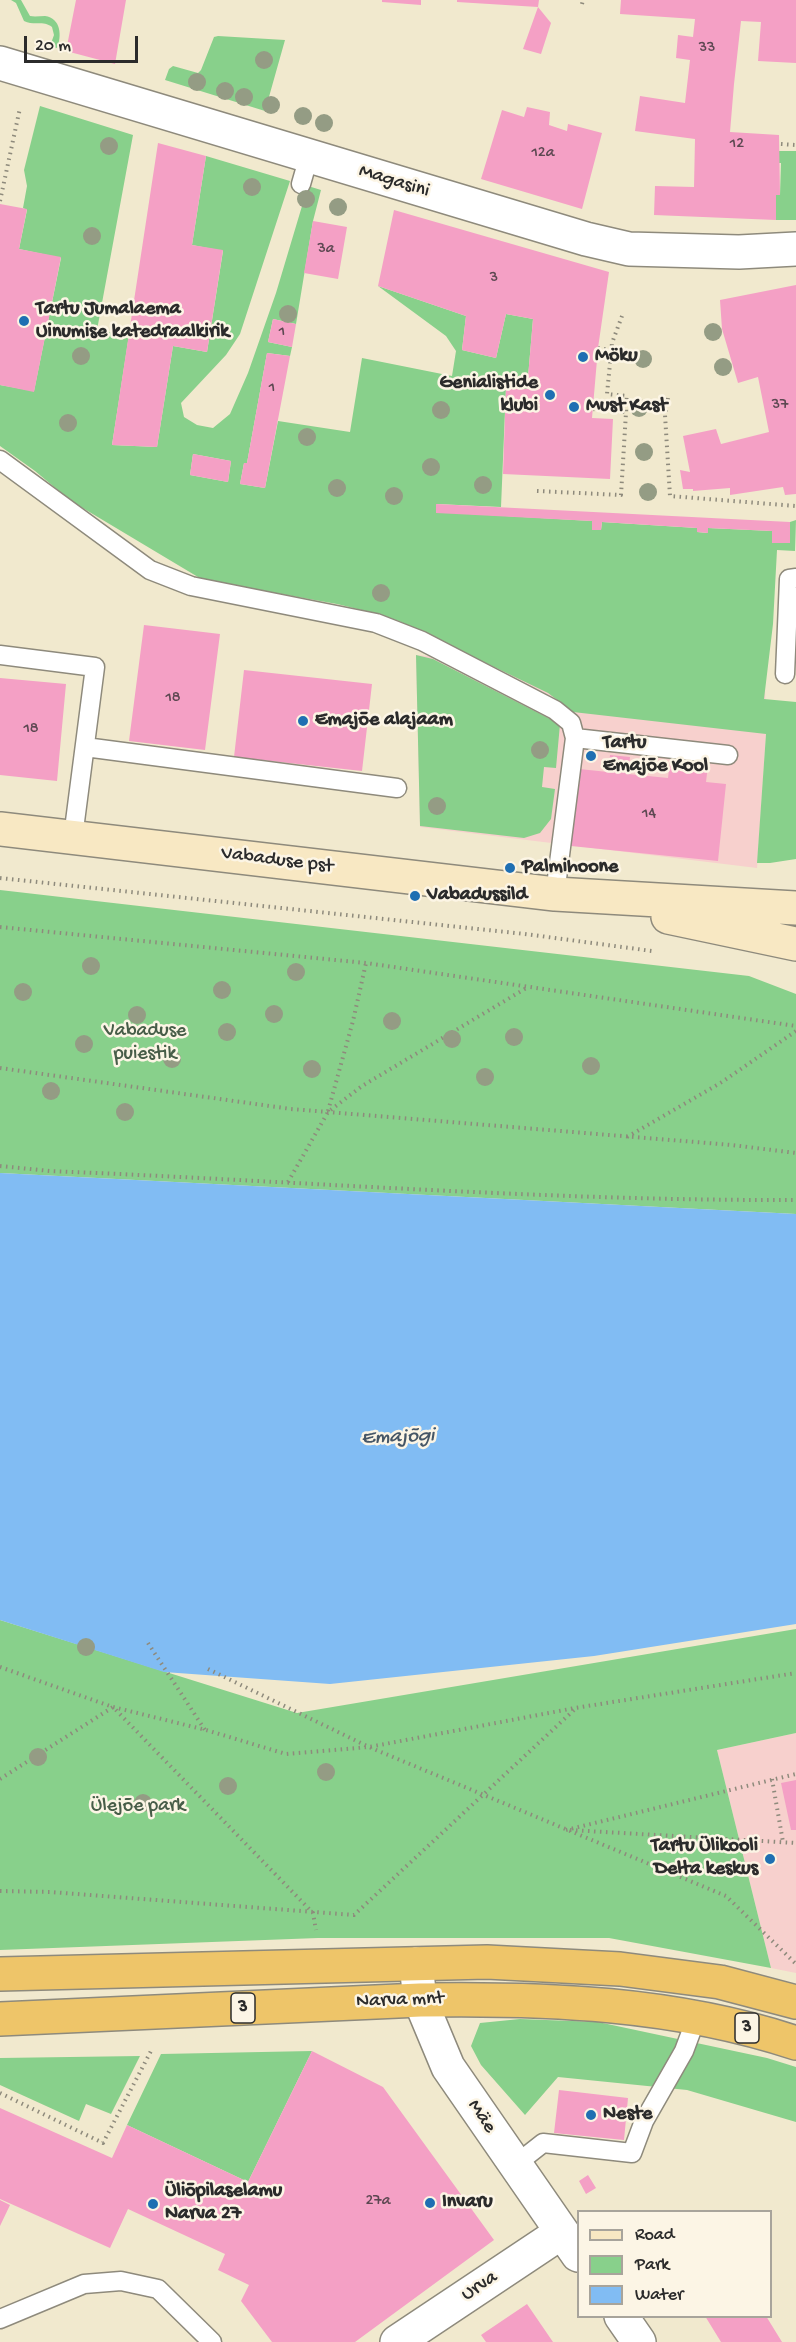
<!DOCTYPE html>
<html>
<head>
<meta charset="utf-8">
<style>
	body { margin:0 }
	#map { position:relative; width:796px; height:2342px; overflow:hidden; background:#f1e9ce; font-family:"Gochi Hand",sans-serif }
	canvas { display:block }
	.legend { position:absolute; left:577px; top:2210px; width:195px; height:108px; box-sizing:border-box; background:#fcf5e5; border:2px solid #a8a49b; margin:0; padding:8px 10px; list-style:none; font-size:18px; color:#2b2b2b }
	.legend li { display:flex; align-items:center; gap:12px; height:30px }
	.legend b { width:30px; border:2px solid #a8a49b }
	.scale { position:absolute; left:24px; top:36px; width:114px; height:27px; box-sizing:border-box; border:3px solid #2b2b2b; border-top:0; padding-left:8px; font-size:18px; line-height:21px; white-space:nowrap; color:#2b2b2b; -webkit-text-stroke:4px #fcf5e5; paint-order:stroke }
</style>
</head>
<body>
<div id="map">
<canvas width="796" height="2342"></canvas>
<ul class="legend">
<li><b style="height:8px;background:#f8e8c3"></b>Road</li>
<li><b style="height:16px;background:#88d08b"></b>Park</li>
<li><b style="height:16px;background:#81bcf3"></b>Water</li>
</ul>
<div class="scale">20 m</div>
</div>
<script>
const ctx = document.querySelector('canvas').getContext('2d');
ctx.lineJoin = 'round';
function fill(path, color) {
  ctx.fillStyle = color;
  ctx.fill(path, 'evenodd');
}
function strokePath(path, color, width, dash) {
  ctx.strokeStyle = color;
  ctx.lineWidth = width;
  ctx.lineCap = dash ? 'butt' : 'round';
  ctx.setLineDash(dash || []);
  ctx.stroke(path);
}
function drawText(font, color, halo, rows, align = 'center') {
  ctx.font = font + ' "Gochi Hand",sans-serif';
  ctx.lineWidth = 5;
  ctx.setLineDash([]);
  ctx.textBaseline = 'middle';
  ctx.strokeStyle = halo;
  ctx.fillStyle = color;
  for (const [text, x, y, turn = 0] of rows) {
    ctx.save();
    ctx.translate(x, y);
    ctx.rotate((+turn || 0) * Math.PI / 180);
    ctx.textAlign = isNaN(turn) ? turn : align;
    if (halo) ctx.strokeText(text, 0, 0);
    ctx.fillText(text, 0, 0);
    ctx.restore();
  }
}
fill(new Path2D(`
	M416 655 765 686 766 734 757 868 420 827Z
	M796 1733V1973L771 1968 717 1750Z`), '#f7d0cd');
fill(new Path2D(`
	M11 0H21L30 16C35 17 40 16 45 16 61 18 62 36 57 48L50 46 54 35 52 27C43 20 34 26 24 21L16 3Z
	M218 36 285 40 265 111 165 80 169 69 173 66 198 73 201 70 214 37Z
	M40 106 133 135 97 330 129 335 112 445 157 447 173 346 207 352 223 251 192 245 206 156 290 181 240 334 226 355 181 403 184 417 197 425 213 428 230 414 248 373 276 293 308 186 321 190 313 221 296 324 273 319 268 342 292 347 290 356 267 353 247 463H244L240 484 265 488 278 421 350 432 362 358 452 376 456 351 446 336 378 286 466 316 462 350 496 358 506 314 533 319 527 389 506 387 501 507 437 504 436 512 592 521V530H601L602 522 697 528V532L707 533 708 528 772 531V543H790V522L796 520 795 551 777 550 773 624 764 699 796 702V859L770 863H757L766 734 573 712 548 693 399 621 374 613 337 604 203 580 71 501 35 471 0 446V385L34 391 61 258 19 249 27 210 23 208 27 186 24 170ZM193 454 231 461 228 482 190 475Z
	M779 151H796V220H776V195H780L781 163H778Z
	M416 655 433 659 560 724 556 768 544 767 542 787 555 789 551 819 540 833 524 838 420 826Z
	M0 890 749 976 796 994V1214L0 1173Z
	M0 1620 297 1713 796 1629V1733L717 1750 771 1968 609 1938H318L0 1950Z
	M520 2019 598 2022 767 2058 796 2067V2122L687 2090 558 2077 525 2115 481 2065 471 2046 480 2023Z
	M312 2051 248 2182 127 2125 161 2054Z
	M140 2056 111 2114 86 2104 79 2121 0 2085V2058Z`), '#88d08b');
fill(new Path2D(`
	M0 1173 796 1214V1624L594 1656 330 1684 164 1672 0 1620Z`), '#81bcf3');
fill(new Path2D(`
	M76 0H126L115 64 66 51Z
	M382 0H421V5L382 2Z
	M457 0H539L538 7 457 2Z
	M621 0H796V63L758 61 761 22 741 21 734 84 730 132 779 135 780 195H776V220L654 215 655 186 694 187 695 139 635 131 640 96 685 103 690 60 676 58 678 35 693 37 695 19 620 14Z
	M538 7 551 23 541 54 523 49Z
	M527 107 550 112 549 125 567 131 568 124 602 133 582 209 481 179 502 110 524 117Z
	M158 143 206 156 192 245 223 250 207 352 173 346 157 447 112 445Z
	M0 204 27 209 19 249 61 257 34 392 0 385Z
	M394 210 609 272 598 348 592 418 613 419 610 479 503 474 506 387 527 389 533 319 506 314 496 358 462 350 466 316 378 286Z
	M313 221 347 227 338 279 304 273Z
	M796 285V494L785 495 783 487 730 495V488L693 491V489H683L680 470 690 472 683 436 716 429 721 444 769 432 758 377 738 383 722 329 720 300Z
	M273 319 296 324 292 347 268 342Z
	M267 353 290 356 265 488 240 484 244 463H247Z
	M193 454 231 461 228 482 190 475Z
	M436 504 790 522V543H772V531L708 528V533L697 532V528L602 522 601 530H592V521L436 513Z
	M144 625 220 634 205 750 129 741Z
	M244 670 372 684 362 771 234 757Z
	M0 678 66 684 57 781 0 775Z
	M610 755 630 757 628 774 668 778 670 761 708 765 706 782 726 784 718 861 571 846 579 769 608 772Z
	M796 1780V1830H791L781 1783Z
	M312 2051 383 2087 494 2240 355 2342H272L241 2301 249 2285 218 2270 225 2254 128 2209 110 2248 0 2199V2108L112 2158 127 2125 248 2182Z
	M559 2090 628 2098 624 2140 554 2133Z
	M588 2175 596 2188 586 2194 579 2181Z
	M0 2200 10 2205 0 2226Z
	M527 2304 553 2342H486L481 2335Z
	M705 2316H766L782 2342H721Z`), '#f4a0c5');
const lane = new Path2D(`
	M301 184 309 156
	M0 460 150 570 191 586 376 623 422 641 555 710 571 723 575 738 728 755
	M0 655 95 667 73 837
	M785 674 789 579 796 578
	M85 747 397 788
	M555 894 575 738
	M515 2165 543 2143 632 2153 644 2121 684 2051 697 2016
	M0 2319 84 2284 121 2281 158 2289 212 2342`);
const street = new Path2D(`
	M0 63 586 239 629 249 739 252 796 249
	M416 1964 420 2000 448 2067 578 2255
	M621 2316 639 2342
	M397 2342 562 2232`);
const secondary = new Path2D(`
	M0 829 555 894 796 908
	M668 917 796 944`);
const highway = new Path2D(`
	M0 1974 487 1962 620 1969 720 1982 796 2002
	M0 2019 420 2000C546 1998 676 2003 796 2043`);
strokePath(lane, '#8e8a7c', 21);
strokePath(street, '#8e8a7c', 36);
strokePath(secondary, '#8e8a7c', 36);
strokePath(highway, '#8e8a7c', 36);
strokePath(new Path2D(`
	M582 4 583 0
	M781 144 796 145
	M0 201 20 108
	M598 348 611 350
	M668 398 665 415 670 496 796 506
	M593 409 626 412
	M537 491 621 495 627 396 607 394 612 343 622 316
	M0 878 525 934 652 951
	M0 927 366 963 796 1026
	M0 1068 291 1109 732 1145 796 1153
	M328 1111 353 1021 366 963
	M627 1137 722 1082 796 1031
	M0 1166 50 1171C299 1181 547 1201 796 1200
	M288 1182 328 1112 362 1086 528 987
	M148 1643 205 1730
	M0 1667 113 1707 206 1730 286 1754 369 1747 575 1708 796 1673
	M208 1669 369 1747 726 1896 795 1963
	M0 1779 113 1707 313 1913 316 1930
	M772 1779 783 1842
	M566 1830 796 1774
	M570 1830 796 1843
	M0 1891 50 1892 354 1915 574 1710
	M0 2093 103 2143 152 2049`), '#8e8a7c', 4, [1.5, 4.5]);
strokePath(lane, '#fff', 18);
strokePath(street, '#fff', 33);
strokePath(secondary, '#f8e8c3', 33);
strokePath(highway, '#eec569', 33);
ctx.fillStyle = '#949c84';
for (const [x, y] of [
	[264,60],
	[197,82],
	[225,91],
	[244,97],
	[271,105],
	[303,116],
	[324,123],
	[109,146],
	[252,187],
	[306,199],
	[338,207],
	[92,236],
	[288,314],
	[713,332],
	[81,356],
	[643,359],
	[723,367],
	[639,408],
	[441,410],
	[68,423],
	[307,437],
	[644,452],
	[431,467],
	[483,485],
	[337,488],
	[648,492],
	[394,496],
	[381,593],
	[540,750],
	[437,806],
	[91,966],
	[296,972],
	[222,990],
	[23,992],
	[274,1014],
	[137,1015],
	[392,1021],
	[227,1032],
	[514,1037],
	[452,1039],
	[84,1044],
	[172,1059],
	[591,1066],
	[312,1069],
	[485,1077],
	[51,1091],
	[125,1112],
	[86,1647],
	[38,1757],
	[326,1772],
	[228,1786],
	[143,1803]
]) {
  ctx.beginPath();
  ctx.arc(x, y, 9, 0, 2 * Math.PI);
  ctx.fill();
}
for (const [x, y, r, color] of [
	[24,321,6,"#1f6fb2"],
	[583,357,6,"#1f6fb2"],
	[550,395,6,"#1f6fb2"],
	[574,407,6,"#1f6fb2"],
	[303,721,6,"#1f6fb2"],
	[591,756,6,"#1f6fb2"],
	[510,868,6,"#1f6fb2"],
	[415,896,6,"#1f6fb2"],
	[770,1859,6,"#1f6fb2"],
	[591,2115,6,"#1f6fb2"],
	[430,2203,6,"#1f6fb2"],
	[153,2204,6,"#1f6fb2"]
]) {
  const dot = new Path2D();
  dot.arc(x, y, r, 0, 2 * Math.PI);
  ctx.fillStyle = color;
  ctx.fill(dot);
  strokePath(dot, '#fcf5e5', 2);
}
drawText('16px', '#5d4852', null, [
	["33",707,49],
	["12",737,145],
	["12a",543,154],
	["3a",326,250],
	["3",494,279],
	["1",282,333],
	["1",272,389],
	["37",780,406],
	["18",173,699],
	["18",31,730],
	["14",649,815],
	["27a",378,2202]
]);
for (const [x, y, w] of [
	[243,2008,24],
	[747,2028,24]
]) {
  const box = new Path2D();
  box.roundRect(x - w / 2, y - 15, w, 30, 4.5);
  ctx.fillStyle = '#fcf5e5';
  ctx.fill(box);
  strokePath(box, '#2b2b2b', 1.5);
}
drawText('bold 18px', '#2b2b2b', null, [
	["3",243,2008],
	["3",747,2028]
]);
drawText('20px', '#2b2b2b', '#fcf5e5', [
	["Magasini",394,182,17],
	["Vabaduse pst",277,861,7],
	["Narva mnt",400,2001,-2],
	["Mäe",481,2117,56],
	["Urva",480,2287,-34]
]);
drawText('bold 20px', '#2b2b2b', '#fcf5e5', [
	["Tartu Jumalaema",36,310],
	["Uinumise katedraalkirik",36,333],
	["Möku",595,357],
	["Genialistide",538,384,"right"],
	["klubi",538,407,"right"],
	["Must Kast",586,407],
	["Emajõe alajaam",315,721],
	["Tartu",603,744],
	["Emajõe Kool",603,767],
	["Palmihoone",522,868],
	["Vabadussild",427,896],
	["Tartu Ülikooli",758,1847,"right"],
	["Delta keskus",758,1870,"right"],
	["Neste",603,2115],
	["Üliõpilaselamu",165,2192],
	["Narva 27",165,2215],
	["Invaru",442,2203]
], 'left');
drawText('20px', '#475d48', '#fcf5e5', [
	["Vabaduse",145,1032],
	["puiestik",145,1055],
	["Ülejõe park",138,1807]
]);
drawText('italic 21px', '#455667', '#fcf5e5', [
	["Emajõgi",398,1438,-2]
]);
</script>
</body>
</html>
